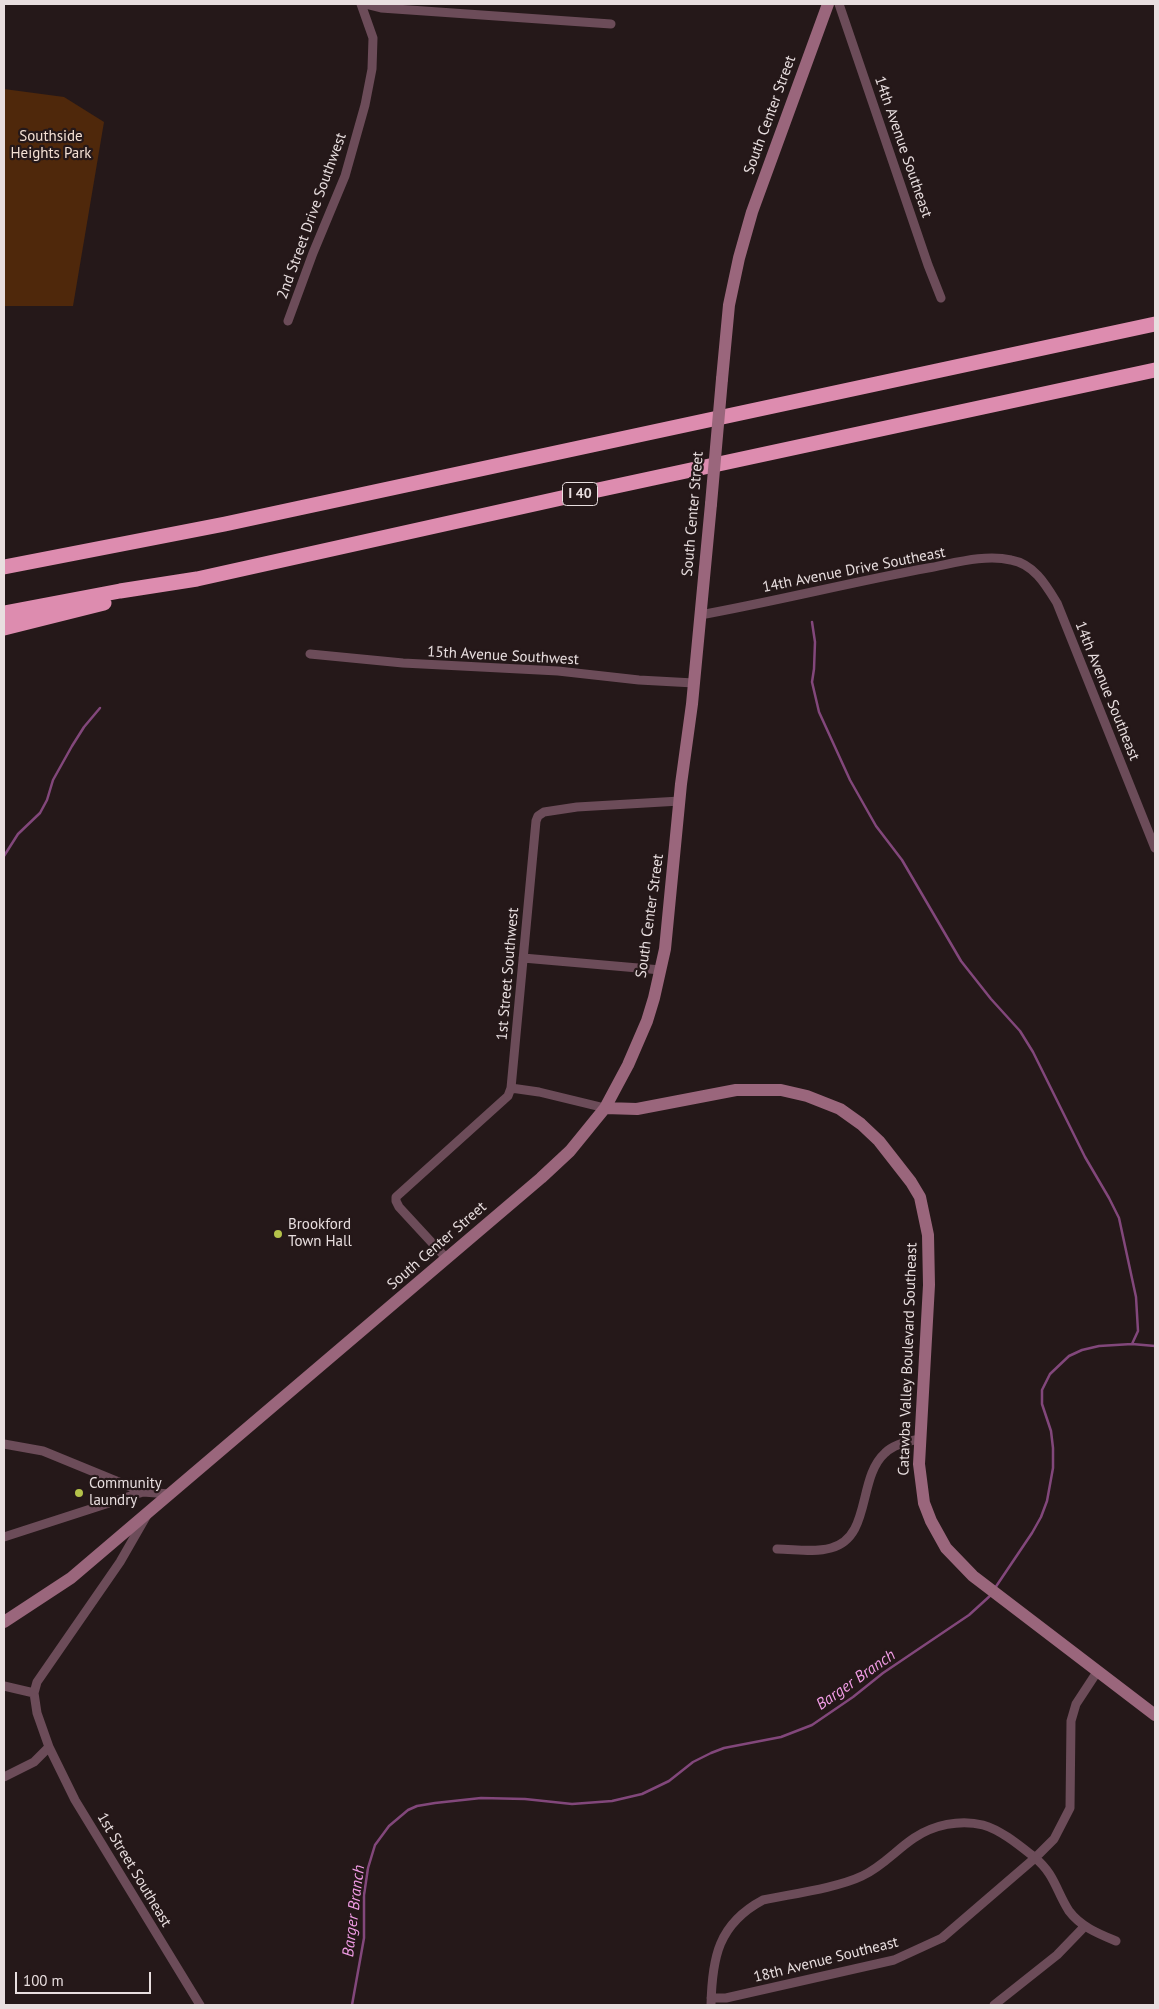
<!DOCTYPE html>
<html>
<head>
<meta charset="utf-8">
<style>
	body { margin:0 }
	#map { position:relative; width:1159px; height:2009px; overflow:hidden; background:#251819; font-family:"PT Sans",sans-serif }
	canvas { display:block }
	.frame { position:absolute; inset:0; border:5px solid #e8dedf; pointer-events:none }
	.scale { position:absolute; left:15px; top:1972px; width:136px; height:22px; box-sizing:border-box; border:2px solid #e8dedf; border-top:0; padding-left:6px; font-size:15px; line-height:18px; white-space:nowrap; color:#e8dedf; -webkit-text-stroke:4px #251819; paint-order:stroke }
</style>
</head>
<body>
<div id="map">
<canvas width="1159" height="2009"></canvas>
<div class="frame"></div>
<div class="scale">100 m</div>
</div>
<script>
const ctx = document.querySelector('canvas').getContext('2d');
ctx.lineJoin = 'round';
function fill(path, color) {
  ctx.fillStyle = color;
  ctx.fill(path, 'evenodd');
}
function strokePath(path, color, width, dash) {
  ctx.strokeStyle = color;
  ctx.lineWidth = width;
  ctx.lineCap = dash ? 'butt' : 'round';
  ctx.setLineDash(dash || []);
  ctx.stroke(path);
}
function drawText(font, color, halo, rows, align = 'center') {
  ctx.font = font + ' "PT Sans",sans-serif';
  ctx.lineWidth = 4.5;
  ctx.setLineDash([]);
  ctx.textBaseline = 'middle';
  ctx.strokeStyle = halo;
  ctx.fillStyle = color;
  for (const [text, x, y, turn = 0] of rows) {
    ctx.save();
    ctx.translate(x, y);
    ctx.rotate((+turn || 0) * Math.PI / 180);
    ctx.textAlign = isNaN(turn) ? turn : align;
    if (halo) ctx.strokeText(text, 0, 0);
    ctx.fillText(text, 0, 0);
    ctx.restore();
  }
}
fill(new Path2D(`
	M4 89 64 97 104 122 73 306H4Z`), '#4f280b');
strokePath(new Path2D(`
	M812 622 815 642 814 669 812 682 819 712 850 780 876 826 902 860 961 961 991 999 1020 1031 1033 1052 1085 1157 1109 1198 1119 1218 1136 1297 1138 1331 1132 1344
	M4 856 18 834 40 813 47 800 53 780 72 746 84 727 100 708
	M995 1588 1032 1533 1041 1517 1047 1501 1053 1468V1448L1051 1431 1042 1404V1390L1050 1374 1069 1356 1082 1350 1099 1346 1132 1344 1155 1346
	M352 2005 364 1938V1895L368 1868 375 1845 389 1826 408 1810 417 1806 435 1803 481 1798 525 1799 572 1804 612 1801 642 1794 669 1781 693 1762 711 1753 724 1748 781 1737 812 1725 853 1697 883 1673 969 1615 991 1595`), '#82477b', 2.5);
strokePath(new Path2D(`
	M365 4 381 8 611 24
	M839 4 928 265 941 298
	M288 321 313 253 345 176 365 105 372 69 373 38 361 4
	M700 615C777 601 852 582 928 568 955 563 985 554 1011 560 1034 564 1046 585 1057 603L1155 848
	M310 654 403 663 558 671 639 680 694 683
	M523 958 661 970
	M511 1088 539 1092 605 1108
	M447 1259 399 1207 396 1201V1197L508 1096 511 1088 536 821 538 816 544 812 577 807 680 801
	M4 1444 43 1451 143 1492 170 1494
	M147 1515 120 1562 37 1682 34 1693 37 1713 49 1747 75 1800 200 2005
	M4 1537 143 1492
	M777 1549C794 1549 814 1553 831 1548 872 1537 857 1478 885 1453 894 1444 908 1441 920 1439
	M4 1686 34 1693
	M4 1777 34 1762 49 1747
	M711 1998H726L894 1960 942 1938 1035 1858 1054 1839 1070 1808 1071 1721 1076 1704 1097 1672
	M711 2005C712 1958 718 1924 763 1900 791 1894 837 1888 862 1876 882 1867 896 1850 914 1838 933 1825 960 1819 983 1825 1001 1830 1020 1846 1034 1857 1055 1874 1056 1891 1069 1911 1081 1927 1099 1934 1116 1941
	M994 2005 1057 1955 1085 1926`), '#6c4c59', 9);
strokePath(new Path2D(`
	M722 379 729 305 739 258 752 212 828 4
	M605 1108 637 1109 736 1090H781L807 1096 840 1109 861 1124 879 1141 911 1182 920 1197 928 1235 929 1285 919 1464 924 1503 931 1521 946 1548 973 1576 1155 1715
	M4 1622 71 1578 541 1178 570 1151 605 1108 628 1065 647 1021 654 998 665 949 681 784 692 704 711 504`), '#9a667c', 12);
strokePath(new Path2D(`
	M4 567 225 524 1155 324
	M4 613 120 591 197 579 584 493 1155 370
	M4 628 104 603`), '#dd8caf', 15);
strokePath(new Path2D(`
	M711 504 722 379`), '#9a667c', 12);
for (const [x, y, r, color] of [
	[278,1234,5,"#b4c24a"],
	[79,1493,5,"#b4c24a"]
]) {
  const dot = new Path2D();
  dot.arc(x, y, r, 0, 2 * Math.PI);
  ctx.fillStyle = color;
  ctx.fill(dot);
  strokePath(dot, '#251819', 2);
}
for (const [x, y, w] of [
	[580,494,35]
]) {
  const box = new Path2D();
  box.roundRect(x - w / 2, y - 11.5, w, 23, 4);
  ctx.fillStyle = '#251819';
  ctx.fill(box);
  strokePath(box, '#e8dedf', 1);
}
drawText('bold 14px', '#e8dedf', null, [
	["I 40",580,494]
]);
drawText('15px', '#e8dedf', '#251819', [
	["South Center Street",770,115,-70],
	["14th Avenue Southeast",903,147,71],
	["2nd Street Drive Southwest",312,216,-70],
	["South Center Street",693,514,-85],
	["14th Avenue Drive Southeast",854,570,-11],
	["15th Avenue Southwest",503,656,3],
	["14th Avenue Southeast",1107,691,68],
	["South Center Street",650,916,-82],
	["1st Street Southwest",508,974,-85],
	["South Center Street",437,1246,-41],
	["Catawba Valley Boulevard Southeast",908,1359,-88],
	["1st Street Southeast",134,1870,59],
	["18th Avenue Southeast",826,1960,-14]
]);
drawText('15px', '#f4e0d4', '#251819', [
	["Southside",51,137],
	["Heights Park",51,154]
]);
drawText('15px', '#e8dedf', '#251819', [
	["Brookford",288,1225],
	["Town Hall",288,1242],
	["Community",89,1484],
	["laundry",89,1501]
], 'left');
drawText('italic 16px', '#f19ce5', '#251819', [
	["Barger Branch",856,1680,-35],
	["Barger Branch",354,1911,-83]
]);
</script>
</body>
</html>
